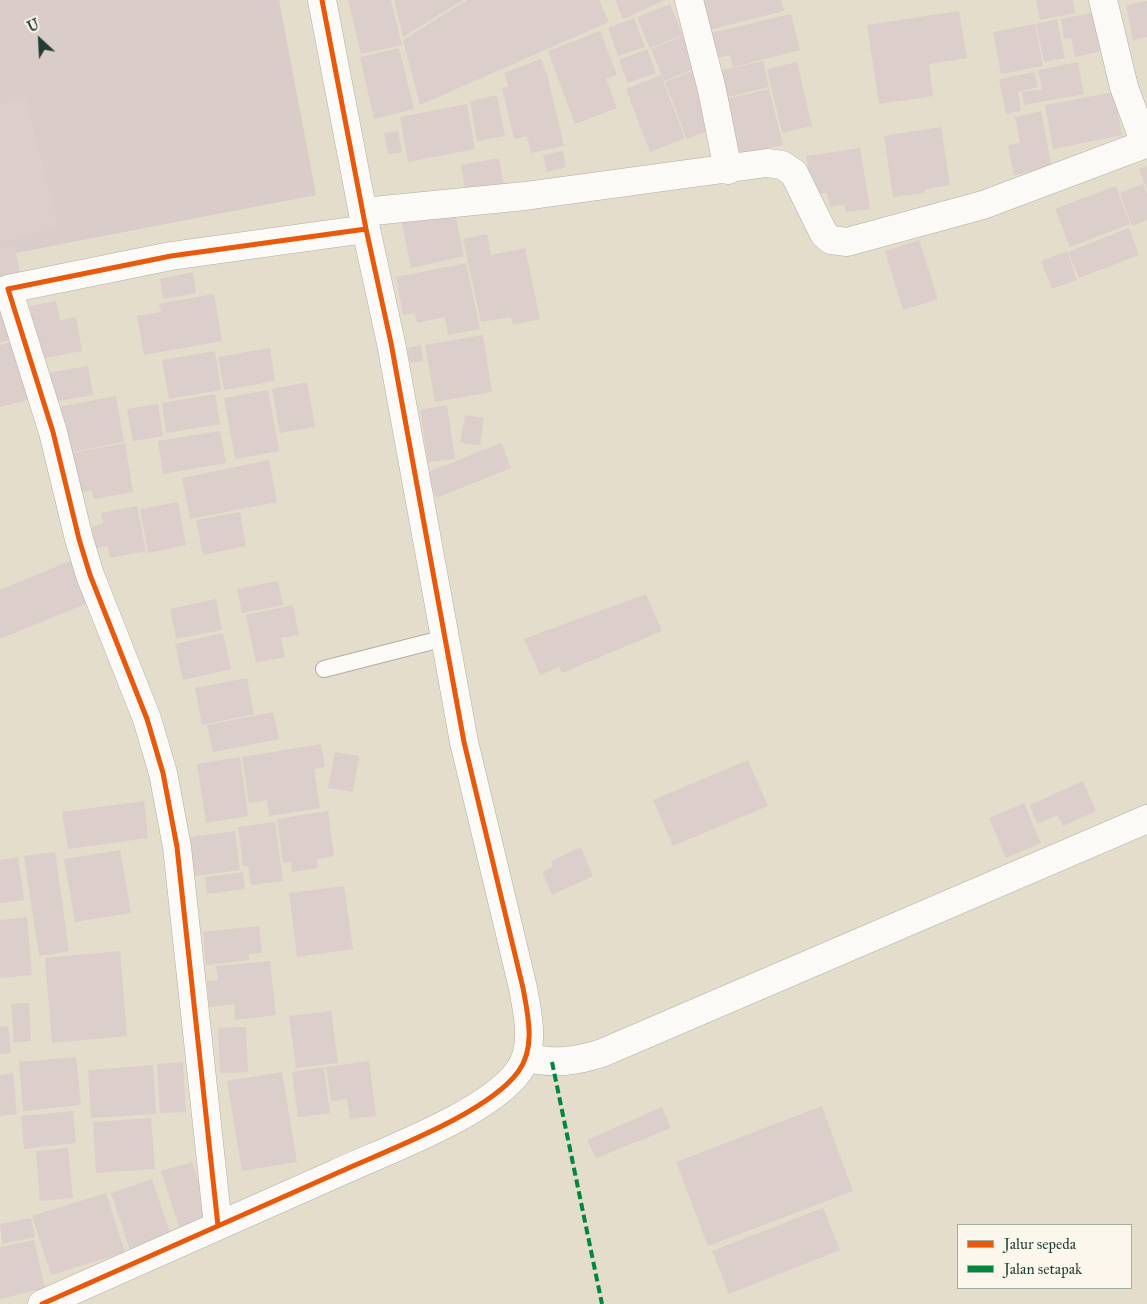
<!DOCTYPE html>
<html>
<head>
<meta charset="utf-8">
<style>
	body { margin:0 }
	#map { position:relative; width:1147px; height:1304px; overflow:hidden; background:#e4ddcc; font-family:"IM FELL Great Primer",serif }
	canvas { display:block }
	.legend { position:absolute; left:957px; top:1224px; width:175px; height:65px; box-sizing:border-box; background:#fbf7ec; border:1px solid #a3ada2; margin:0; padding:6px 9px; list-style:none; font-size:15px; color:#1f3d34 }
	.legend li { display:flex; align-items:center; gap:10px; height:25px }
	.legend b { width:25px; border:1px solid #a3ada2 }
	.north { position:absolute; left:15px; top:15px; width:50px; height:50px; -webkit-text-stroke:4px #fbf7ec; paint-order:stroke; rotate:335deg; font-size:14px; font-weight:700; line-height:20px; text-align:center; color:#1f3d34 }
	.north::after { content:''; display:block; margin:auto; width:18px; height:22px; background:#1f3d34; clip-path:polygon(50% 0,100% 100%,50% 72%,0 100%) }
</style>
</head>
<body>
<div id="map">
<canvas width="1147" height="1304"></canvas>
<ul class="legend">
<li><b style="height:6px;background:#e8590c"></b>Jalur sepeda</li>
<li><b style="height:6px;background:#00873e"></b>Jalan setapak</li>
</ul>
<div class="north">U</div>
</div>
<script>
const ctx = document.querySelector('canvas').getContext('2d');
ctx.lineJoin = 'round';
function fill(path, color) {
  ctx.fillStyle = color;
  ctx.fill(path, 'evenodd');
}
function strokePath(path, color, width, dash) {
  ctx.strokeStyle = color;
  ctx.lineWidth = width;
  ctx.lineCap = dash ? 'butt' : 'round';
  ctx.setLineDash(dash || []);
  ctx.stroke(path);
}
fill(new Path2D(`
	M0 0H279L316 195 0 256Z`), '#daccc8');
fill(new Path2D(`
	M348 0H391L402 45 361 54Z
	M394 0H463L403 37Z
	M467 0H599L609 22 420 105 403 40Z
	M615 0H665L623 19Z
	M702 0H781L784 11 709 30Z
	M1036 0H1073L1075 13 1040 20Z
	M1147 1V37L1133 40 1126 5Z
	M670 4 683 35 650 48 637 17Z
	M959 11 967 58 929 64 933 96 879 104 867 25Z
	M1096 12 1103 51 1075 57 1071 38 1064 39 1061 19Z
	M791 14 800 50 733 67 730 55 713 59 707 34Z
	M634 18 645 47 618 56 608 28Z
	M1057 19 1065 58 1044 62 1036 24Z
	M1035 24 1043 66 1001 74 993 32Z
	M600 31 617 75 606 79 617 108 575 124 548 51Z
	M683 36 696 68 664 81 651 49Z
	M399 48 414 109 374 119 360 57Z
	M647 49 656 73 628 83 619 60Z
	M541 59 548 78 564 146 531 153 527 136 514 139 502 88 509 87 504 73Z
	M763 61 769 87 724 98 718 71Z
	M797 62 812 126 782 133 767 69Z
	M1078 62 1084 94 1024 105 1022 92 1042 89 1038 70Z
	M700 68 714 128 687 139 665 82Z
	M1034 72 1038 87 1018 92 1021 111 1006 114 999 79Z
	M661 75 685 138 650 152 626 89Z
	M769 89 783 145 731 157 718 101Z
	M1114 92 1122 135 1053 149 1045 105Z
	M497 95 505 136 477 141 470 101Z
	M25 97 59 227 0 243V104Z
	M467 104 475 149 408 162 400 117Z
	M1041 111 1052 168 1014 175 1008 145 1020 143 1015 117Z
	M941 127 950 185 925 189V193L893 197 884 136Z
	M398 131 402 152 388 154 384 133Z
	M860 148 870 209 846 212 845 205 830 207 827 193H818L809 170 806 156Z
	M563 151 566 167 547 172 543 155Z
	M499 158 504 187 466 194 461 165Z
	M1147 166V189L1139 169Z
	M1143 184 1147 194V220L1132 226 1120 193Z
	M1116 186 1130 224 1070 247 1055 209Z
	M454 208 464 256 411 268 401 219Z
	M1129 228 1139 255 1079 278 1068 252Z
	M487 234 491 255 525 248 540 319 513 325 511 317 481 322 463 239Z
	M919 240 938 299 903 310 885 251Z
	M14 245 20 272 0 277V249Z
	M1067 251 1077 280 1052 289 1041 261Z
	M466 263 480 329 448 335 445 317 417 323 415 313 403 315 396 277Z
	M193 272 196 293 163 299 160 279Z
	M214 294 222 341 144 355 137 316 161 312 159 304Z
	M0 300 16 338 0 343Z
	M56 301 60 320 76 317 82 351 39 359 30 306Z
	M483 335 492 392 435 402 425 345Z
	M16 341 31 399 0 407V345Z
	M421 345 423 361 410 363 407 348Z
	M270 348 275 381 224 390 218 357Z
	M215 351 221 390 169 399 162 360Z
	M88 366 93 395 54 402 48 373Z
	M307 382 315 427 280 433 272 389Z
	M268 390 279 451 235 459 224 398Z
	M215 394 220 424 166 433 162 403Z
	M116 396 124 442 67 453 58 407Z
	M158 404 163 436 133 441 127 409Z
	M447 405 455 459 428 462 420 410Z
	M465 415 484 418 480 445 460 443Z
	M220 431 226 463 163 474 158 441Z
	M125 443 133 492 94 499 92 490 79 493 72 453Z
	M501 443 511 468 436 498 426 473Z
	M269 460 277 502 190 519 182 478Z
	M178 502 186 545 148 553 140 509Z
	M137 506 146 551 110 558 108 546 96 548 92 527 103 524 101 513Z
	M240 512 246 546 203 555 196 520Z
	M75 559 92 601 0 639V590Z
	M278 581 283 605 242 613 237 589Z
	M646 594 662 631 562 673 559 667 540 675 524 639Z
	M216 599 222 630 176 639 170 609Z
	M293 605 299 635 281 638 285 657 256 663 246 615Z
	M223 633 231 669 183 680 175 644Z
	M247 678 254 714 202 725 195 688Z
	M273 712 279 739 213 752 207 725Z
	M321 744 325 767 314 769 320 808 269 816 267 800 249 803 242 757Z
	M335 752 359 756 353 792 328 788Z
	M240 757 248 816 206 823 197 764Z
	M748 760 768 806 673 846 653 800Z
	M1083 781 1096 811 1063 826 1058 815 1037 824 1030 805Z
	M144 801 148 838 68 849 62 812Z
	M1024 803 1041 843 1006 858 989 818Z
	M328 811 334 856 317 859 318 868 292 872 291 862 283 863 277 819Z
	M275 822 283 881 251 885 248 866H243L238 827Z
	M235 831 240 870 188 877 183 838Z
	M581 847 593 876 552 895 542 872 553 867 551 861Z
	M120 850 131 913 75 922 64 859Z
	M55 852 69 951 39 956 24 856Z
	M18 857 24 900 0 903V860Z
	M243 872 245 889 207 894 205 877Z
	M344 886 353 949 297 957 289 893Z
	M27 917 32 975 0 978V920Z
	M259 926 262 953 249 954V960L206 965 203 932Z
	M120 951 127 1036 52 1043 45 958Z
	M270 961 276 1015 235 1020 234 1004 209 1007 207 981 218 980 216 966Z
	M29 1003 31 1041 14 1043 11 1004Z
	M331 1011 338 1063 296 1068 289 1016Z
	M8 1026 11 1053 0 1054V1027Z
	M246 1027 248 1072 220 1073 218 1028Z
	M76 1057 81 1105 23 1111 19 1062Z
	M369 1061 376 1116 350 1119 347 1099 331 1101 326 1067Z
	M183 1062 186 1112 160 1113 157 1064Z
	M153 1065 156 1114 91 1118 88 1070Z
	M324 1067 330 1113 298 1117 292 1072Z
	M282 1072 297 1162 242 1171 227 1081Z
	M13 1073 17 1114 0 1116V1075Z
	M822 1106 853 1191 708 1246 676 1162Z
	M662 1107 671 1128 596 1158 587 1140Z
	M73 1111 76 1143 24 1149 21 1116Z
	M151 1118 155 1169 96 1173 93 1122Z
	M68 1148 73 1198 40 1201 36 1151Z
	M192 1162 210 1218 179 1227 161 1171Z
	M152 1179 171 1236 130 1250 111 1193Z
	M106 1193 125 1252 51 1275 32 1216Z
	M823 1208 840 1250 729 1294 712 1251Z
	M31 1218 35 1237 2 1244 0 1224Z
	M34 1240 45 1288 0 1299V1247Z`), '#dcceca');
const service = new Path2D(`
	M324 669 445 638`);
const minor = new Path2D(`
	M689 0 712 90 728 170
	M1103 0 1124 87 1145 144 1147 143
	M363 212 525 196 767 163 782 165 794 173 824 234 831 240 847 242 983 205 1145 144
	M526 1057C553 1065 577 1061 602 1053L1147 819
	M218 1226 177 847 163 773 147 719 90 575 79 539 53 432 8 289 171 256 366 229
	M42 1304C140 1261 237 1217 335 1174 385 1151 487 1114 518 1072 536 1048 528 1015 523 988L464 742 391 343 366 229 322 0`);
strokePath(service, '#b0aea3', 18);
strokePath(minor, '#b0aea3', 29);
strokePath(service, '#fbfaf7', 16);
strokePath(minor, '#fbfaf7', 28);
strokePath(new Path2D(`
	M552 1062 602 1304`), '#00873e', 4, [8, 4]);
strokePath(new Path2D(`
	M218 1226 177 847 163 773 147 719 90 575 79 539 53 432 8 289 171 256 366 229
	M42 1304C140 1261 237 1217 335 1174 385 1151 487 1114 518 1072 536 1048 528 1015 523 988L464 742 391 343 366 229 322 0`), '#e8590c', 5);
</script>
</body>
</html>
